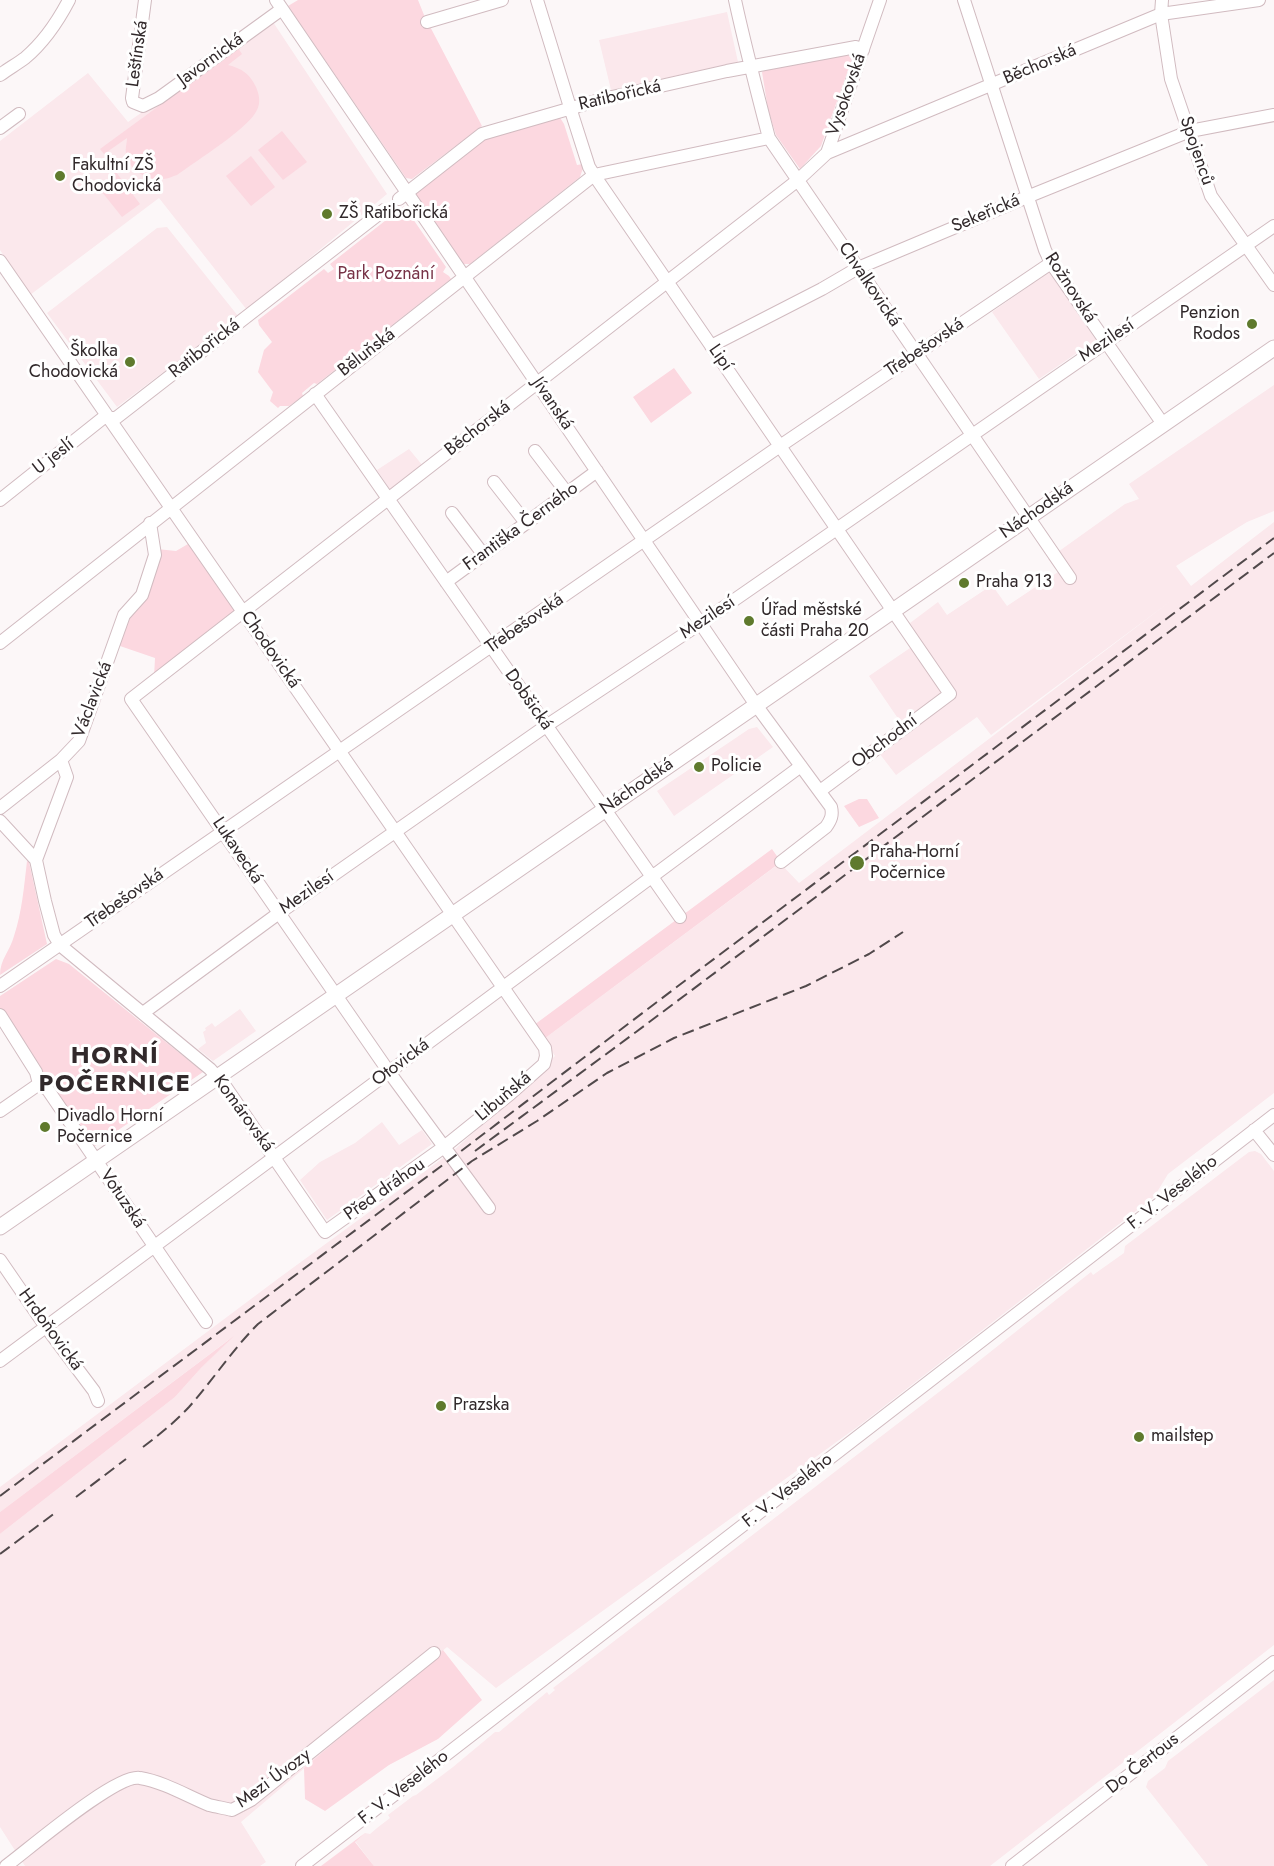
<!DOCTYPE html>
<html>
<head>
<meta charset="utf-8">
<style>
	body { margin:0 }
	canvas { display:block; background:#fcf7f8 }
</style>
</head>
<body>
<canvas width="1274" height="1866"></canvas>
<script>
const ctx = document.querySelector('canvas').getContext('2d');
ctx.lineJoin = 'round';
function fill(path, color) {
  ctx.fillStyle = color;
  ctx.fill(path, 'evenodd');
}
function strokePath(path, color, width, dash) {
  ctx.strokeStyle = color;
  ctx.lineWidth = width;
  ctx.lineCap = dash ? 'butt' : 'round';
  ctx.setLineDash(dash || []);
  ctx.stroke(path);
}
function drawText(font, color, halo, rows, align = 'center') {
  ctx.font = font + ' Jost,sans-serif';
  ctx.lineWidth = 6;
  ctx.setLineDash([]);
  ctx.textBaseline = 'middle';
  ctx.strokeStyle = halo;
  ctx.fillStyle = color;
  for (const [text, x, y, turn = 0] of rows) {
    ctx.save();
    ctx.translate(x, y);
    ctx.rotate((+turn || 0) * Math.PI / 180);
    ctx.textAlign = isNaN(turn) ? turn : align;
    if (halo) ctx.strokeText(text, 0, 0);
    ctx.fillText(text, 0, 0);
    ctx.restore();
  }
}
fill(new Path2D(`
	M727 12 738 62 611 90 599 40Z
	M273 22 387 194 247 310 159 198 30 295 0 250V141L88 73 128 122Z
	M167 227 238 316 117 407 47 313 157 228Z
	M1049 272 1096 340 1039 379 992 312Z
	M1274 385V511L1247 522 1176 566 1191 586 1274 522V1093L1168 1174 1154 1197 860 1425 496 1688 447 1647 241 1822 266 1862 260 1866H25L0 1827V1534L175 1397 201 1368 231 1338 0 1512V1487L279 1278 454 1150 519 1092 555 1056 544 1039 780 863 799 883 1172 600 991 735 977 717 896 775 879 753 908 730 897 717 869 676 910 648 919 639 910 623 938 602 947 615 992 585 1007 606 1058 572 1048 559 1125 504 1139 499 1129 484Z
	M409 449 423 466 391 491 377 470Z
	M757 727 773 747 674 816 657 791 749 729Z
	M240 1009 256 1031 213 1061 198 1049 206 1043 203 1032 206 1030 205 1028 212 1023 215 1027Z
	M382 1122 399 1145 422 1130 432 1144 327 1220 300 1180 320 1162 355 1143Z
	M1255 1151 1261 1154 1274 1171V1645L990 1866H374L355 1841 365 1833 370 1834 377 1828 390 1818 388 1815 413 1796 416 1795 453 1767 495 1732H499L547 1692 549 1695 555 1690 553 1688 965 1372 1091 1272 1093 1275 1124 1253 1125 1246 1249 1152Z
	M1274 1680V1866H1208L1146 1787 1148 1781 1165 1768 1168 1761Z`), '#fbe8ec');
fill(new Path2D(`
	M298 0H418L424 15 482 126 412 179 406 178 288 6Z
	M238 48 242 54 228 65C241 68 250 74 256 87 259 94 261 102 257 110 249 128 196 161 177 175 173 176 168 179 163 179 147 181 128 170 126 153 125 149 127 143 127 138L104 154 100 149Z
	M848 55 852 59 821 146 800 169 776 135 768 109 762 72 765 70Z
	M559 116 564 124 577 165 583 164 585 167 583 168 580 177 470 264H461L416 195V191L488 136Z
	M282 131 307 162 283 180 258 150Z
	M251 156 275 187 251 206 226 176Z
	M116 172 140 204 122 217 98 187Z
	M404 206 446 267 443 272 449 276 451 279 317 384 314 383 302 393 303 396 289 406H280L278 408 270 401 273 392 258 372 264 350 272 342 259 325 258 320 324 269 328 273 334 269 330 264Z
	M674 368 692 393 651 423 633 397Z
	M188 544 236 613 154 677 155 658 120 646 127 622 143 601 157 549 176 551Z
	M859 799H867L879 818 859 827 844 806Z
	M772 849 781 862 544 1039 534 1025Z
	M27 861 29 862 47 944 0 975C0 959 10 951 14 936 22 912 24 887 27 861Z
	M56 959 69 964 203 1072 92 1148 0 1008V996Z
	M234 1336 201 1368 175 1397 0 1534V1512Z
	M443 1650 482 1700 438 1739 389 1765 325 1811 305 1799 304 1768Z
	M365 1833 355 1842 374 1866H321Z`), '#fcd8e0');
const minor = new Path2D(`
	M145 0 132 98 133 102 143 106 159 98 282 9
	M276 0 756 705 831 807C833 815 831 820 826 827L781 862
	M537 0 573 117 589 167 594 175 950 694 820 791
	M735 0C745 46 757 92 769 138L1070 578
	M964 0 1045 250 1051 263 1163 424
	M1162 0 1161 14 1171 79 1211 196 1274 285
	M427 22 502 0
	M0 75C8 69 17 64 25 58 44 42 57 23 69 0
	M0 128 19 114
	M827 153 1161 14 1259 0
	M399 199 482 134 603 99 727 71 856 47 863 50
	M0 261 545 1048 546 1056 544 1064 510 1094 444 1147 325 1232 225 1086 210 1069 60 945 54 935 45 901 36 860 67 777 61 760 79 741 124 615 142 595 155 555 150 523
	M711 346 822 289 858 268 1027 197 1190 131 1274 115
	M315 394 680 917
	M535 451 567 493
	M494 482 526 523
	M0 500 103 418H116L384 210
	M452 513 483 554
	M446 582 597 471
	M0 643 594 175 769 138
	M0 808 61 760
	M0 821 36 860
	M0 986 780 446 1051 263
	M143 1013 279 913 546 726 701 623 1274 226
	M0 1015 36 1072 39 1084 48 1090 206 1322
	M0 1111 39 1084
	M1254 1130 1274 1155
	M489 1208 389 1072 131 699 798 180 827 153 880 0
	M0 1260 46 1327 94 1391 98 1401
	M0 1361 801 766
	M6 1866C29 1849 117 1773 140 1778 164 1782 187 1796 209 1805 217 1807 224 1808 232 1810L251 1800 434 1653
	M302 1866 1274 1115
	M1012 1866 1274 1662`);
const major = new Path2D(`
	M0 1227 1274 348`);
strokePath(minor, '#d1bbc0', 14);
strokePath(major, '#d1bbc0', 17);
strokePath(minor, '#fff', 12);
strokePath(major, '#fff', 15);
strokePath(new Path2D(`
	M475 1151 636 1032 1274 553
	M143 1447C159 1435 175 1422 189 1407 213 1380 232 1350 258 1324L472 1161 537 1121 607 1073 674 1038 806 986 869 954 903 932
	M0 1496 452 1158 678 986 1274 538
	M76 1497 126 1459
	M0 1554 55 1513`), '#51494b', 2, [12, 6]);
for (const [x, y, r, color] of [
	[60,176,6,"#5f7a2d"],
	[327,214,6,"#5f7a2d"],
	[1252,324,6,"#5f7a2d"],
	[130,362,6,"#5f7a2d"],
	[964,583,6,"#5f7a2d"],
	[749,621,6,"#5f7a2d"],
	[699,767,6,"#5f7a2d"],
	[857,863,8,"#5f7a2d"],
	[45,1127,6,"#5f7a2d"],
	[441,1406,6,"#5f7a2d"],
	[1139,1437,6,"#5f7a2d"]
]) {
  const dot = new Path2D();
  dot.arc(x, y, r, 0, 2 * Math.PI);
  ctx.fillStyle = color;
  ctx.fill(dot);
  strokePath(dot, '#fff', 2);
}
drawText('18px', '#31292b', '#fff', [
	["Leštínská",138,54,-82],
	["Javornická",211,60,-36],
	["Běchorská",1040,65,-23],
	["Vysokovská",847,95,-71],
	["Ratibořická",620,96,-13],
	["Spojenců",1196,151,71],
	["Sekeřická",986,214,-23],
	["Chvalkovická",869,285,56],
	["Rožnovská",1070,288,57],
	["Mezilesí",1107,341,-34],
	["Třebešovská",925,348,-34],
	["Ratibořická",205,349,-38],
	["Běluňská",367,353,-38],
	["Lipí",720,358,55],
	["Jívanská",552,404,56],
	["Běchorská",478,429,-38],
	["U jeslí",54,457,-38],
	["Náchodská",1037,511,-35],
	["Františka Černého",521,527,-36],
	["Mezilesí",708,618,-34],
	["Třebešovská",525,624,-35],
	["Chodovická",270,650,55],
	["Václavická",93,700,-69],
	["Dobšická",528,700,55],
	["Obchodní",885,742,-37],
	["Náchodská",637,787,-35],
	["Lukavecká",237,851,56],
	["Mezilesí",307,893,-35],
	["Třebešovská",125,899,-35],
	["Otovická",401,1063,-37],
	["Libuňská",504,1097,-40],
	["Komárovská",243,1114,54],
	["Před dráhou",385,1190,-35],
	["F. V. Veselého",1173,1193,-38],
	["Votuzská",122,1199,56],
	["Hrdoňovická",50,1330,54],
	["F. V. Veselého",788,1491,-38],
	["Do Čertous",1143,1764,-38],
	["Mezi Úvozy",274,1779,-36],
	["F. V. Veselého",404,1788,-38]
]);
drawText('18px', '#31292b', '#fff', [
	["Fakultní ZŠ",72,166],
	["Chodovická",72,187],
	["ZŠ Ratibořická",339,214],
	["Penzion",1240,314,"right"],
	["Rodos",1240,335,"right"],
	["Školka",118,352,"right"],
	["Chodovická",118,373,"right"],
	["Praha 913",976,583],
	["Úřad městské",761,611],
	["části Praha 20",761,632],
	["Policie",711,767],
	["Praha-Horní",870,853],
	["Počernice",870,874],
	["Divadlo Horní",57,1117],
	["Počernice",57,1138],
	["Prazska",453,1406],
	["mailstep",1151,1437]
], 'left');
drawText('18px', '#773347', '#fff', [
	["Park Poznání",386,275]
]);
ctx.letterSpacing = '1.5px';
drawText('bold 24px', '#31292b', '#fff', [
	["HORNÍ",115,1057],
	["POČERNICE",115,1085]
]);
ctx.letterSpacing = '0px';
</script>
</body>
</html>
